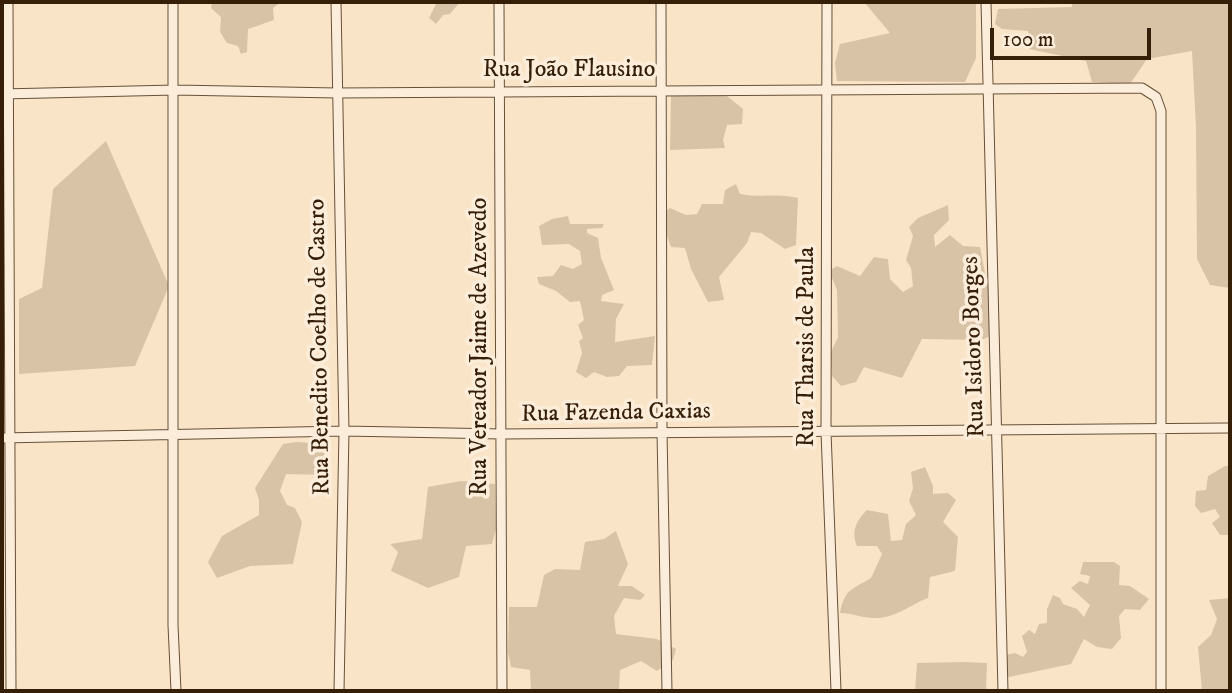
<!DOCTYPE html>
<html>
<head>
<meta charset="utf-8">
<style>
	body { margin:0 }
	#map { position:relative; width:1232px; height:693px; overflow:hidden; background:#fae4c7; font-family:"IM FELL DW Pica",serif }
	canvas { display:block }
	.frame { position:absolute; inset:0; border:4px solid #361f08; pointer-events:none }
	.scale { position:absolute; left:990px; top:28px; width:161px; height:32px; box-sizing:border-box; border:4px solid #361f08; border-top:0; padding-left:9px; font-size:21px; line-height:24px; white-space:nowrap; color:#361f08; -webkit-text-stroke:5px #fceddb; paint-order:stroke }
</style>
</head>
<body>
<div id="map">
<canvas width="1232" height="693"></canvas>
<div class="frame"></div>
<div class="scale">100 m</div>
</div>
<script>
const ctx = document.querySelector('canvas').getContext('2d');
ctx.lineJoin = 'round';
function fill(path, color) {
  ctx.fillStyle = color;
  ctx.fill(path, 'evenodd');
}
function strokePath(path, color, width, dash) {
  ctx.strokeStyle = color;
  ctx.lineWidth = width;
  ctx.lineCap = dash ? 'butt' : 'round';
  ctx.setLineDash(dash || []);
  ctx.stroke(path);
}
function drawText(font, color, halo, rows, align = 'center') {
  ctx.font = font + ' "IM FELL DW Pica",serif';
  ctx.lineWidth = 7;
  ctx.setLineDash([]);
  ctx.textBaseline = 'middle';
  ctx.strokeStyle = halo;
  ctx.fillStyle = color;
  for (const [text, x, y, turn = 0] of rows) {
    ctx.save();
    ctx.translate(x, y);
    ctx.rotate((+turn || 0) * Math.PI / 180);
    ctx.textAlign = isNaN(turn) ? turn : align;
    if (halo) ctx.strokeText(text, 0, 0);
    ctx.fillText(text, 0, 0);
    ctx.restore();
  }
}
fill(new Path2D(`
	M212 2H281L273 8 274 20 248 29 247 52 241 54 238 46 227 43 220 32 221 17 211 8Z
	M414 2H460L450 14 443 15 436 24 429 18 436 4Z
	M864 2H976V58L965 82 837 81 835 63 840 44 890 33Z
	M1072 2H1230V288L1210 285 1197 259 1196 128 1192 51 1147 59 1130 84 1092 82 1086 61 1029 49 1028 31 1002 29 995 24 998 9 1072 7Z
	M722 92 743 109 742 124 727 125 723 140 725 148 670 150 671 95Z
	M106 141 169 286 135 366 19 374V299L42 288 53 189Z
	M736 184 740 194C759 198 778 193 798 198L796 245 785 249 761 233 751 232 747 243 719 277 724 300 708 302 691 269 685 248 671 247 665 230 664 212 670 208 686 215 697 214 702 204H723L725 190Z
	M948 205 949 220 934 235 935 247 950 235 963 246 980 247 989 294 990 336 982 340 922 339 902 378 864 367 856 382 841 386 832 376 831 352 838 337 837 290 829 271 837 266 860 276 874 257 888 259 890 279 903 292 913 286 911 268 906 260 913 236 909 227 918 218Z
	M568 216 570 224H604L602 228 587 229V233L598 238 601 258 614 290 602 295 601 301 624 304 616 319 615 342 655 336 652 365 627 366 619 376 607 377 594 372 586 378 576 372 582 353 579 341 583 338 578 325 584 320 580 301 570 302 556 291 539 284 537 277 553 276 561 265 573 269 582 264 580 251 569 244 542 245 539 226 552 219Z
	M296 442 328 444 329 475 286 474 280 491 287 505 295 508 302 522 293 564 250 566 217 578 208 562 222 536 259 515V500L255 488 283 444Z
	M1225 466H1230V535H1220L1212 523 1220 517 1215 509 1201 513 1195 506 1196 491 1206 490 1208 476Z
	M925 467 933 486V494L948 493 956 500 943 522 958 537 955 571 930 577 928 598C910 605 894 619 874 618 862 618 852 613 840 613 845 588 852 590 871 578L882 554 877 546H857C851 531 856 521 867 510L888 514 891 541 902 540 906 524 916 515 909 501 913 488 911 472Z
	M461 481 495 484 496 529 492 544 466 546 459 577 428 588 391 571 398 552 390 544 422 539 428 487Z
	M616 531 628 564 618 586H632L645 595 640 600 624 598 614 616 616 634 657 639 676 649 673 660 657 671 641 661 620 670 619 691H531L530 670 511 667 508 653 509 607H537L544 575 555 569 580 570 585 542 604 539Z
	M1083 562H1114L1120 566 1119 585 1130 586 1149 599 1140 610 1125 609 1119 616 1121 638 1112 649 1097 647 1084 639 1071 664 1009 677 999 670V656L1015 653 1023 657 1027 652 1022 636 1029 630 1035 634 1039 624 1047 623V609L1053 595 1060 598 1063 604 1077 609 1084 617 1090 605 1071 588 1080 581 1088 584 1090 576 1080 574Z
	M1230 598V688L1226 691H1202L1198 647 1211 635 1217 619 1209 600Z
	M963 662 987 663 986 691H915L917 663Z`), '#d9c3a7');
const street = new Path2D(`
	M8 2 11 691
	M173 2V625L176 691
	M336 2 344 431 339 691
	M499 2 502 691
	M661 2 662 432 667 691
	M827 2 826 432 836 691
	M986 2 1003 691
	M2 94 175 90 337 93 1142 88 1156 97 1161 111V691
	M2 438 344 431 502 434 1230 428`);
strokePath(street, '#675038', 11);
strokePath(street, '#fceddb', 9);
drawText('24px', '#361f08', '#fceddb', [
	["Rua João Flausino",569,71],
	["Rua Benedito Coelho de Castro",321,347,-91],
	["Rua Vereador Jaime de Azevedo",481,347,-90],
	["Rua Tharsis de Paula",808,347,-90],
	["Rua Isidoro Borges",975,347,-92],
	["Rua Fazenda Caxias",616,414,-1]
]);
</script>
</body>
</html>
